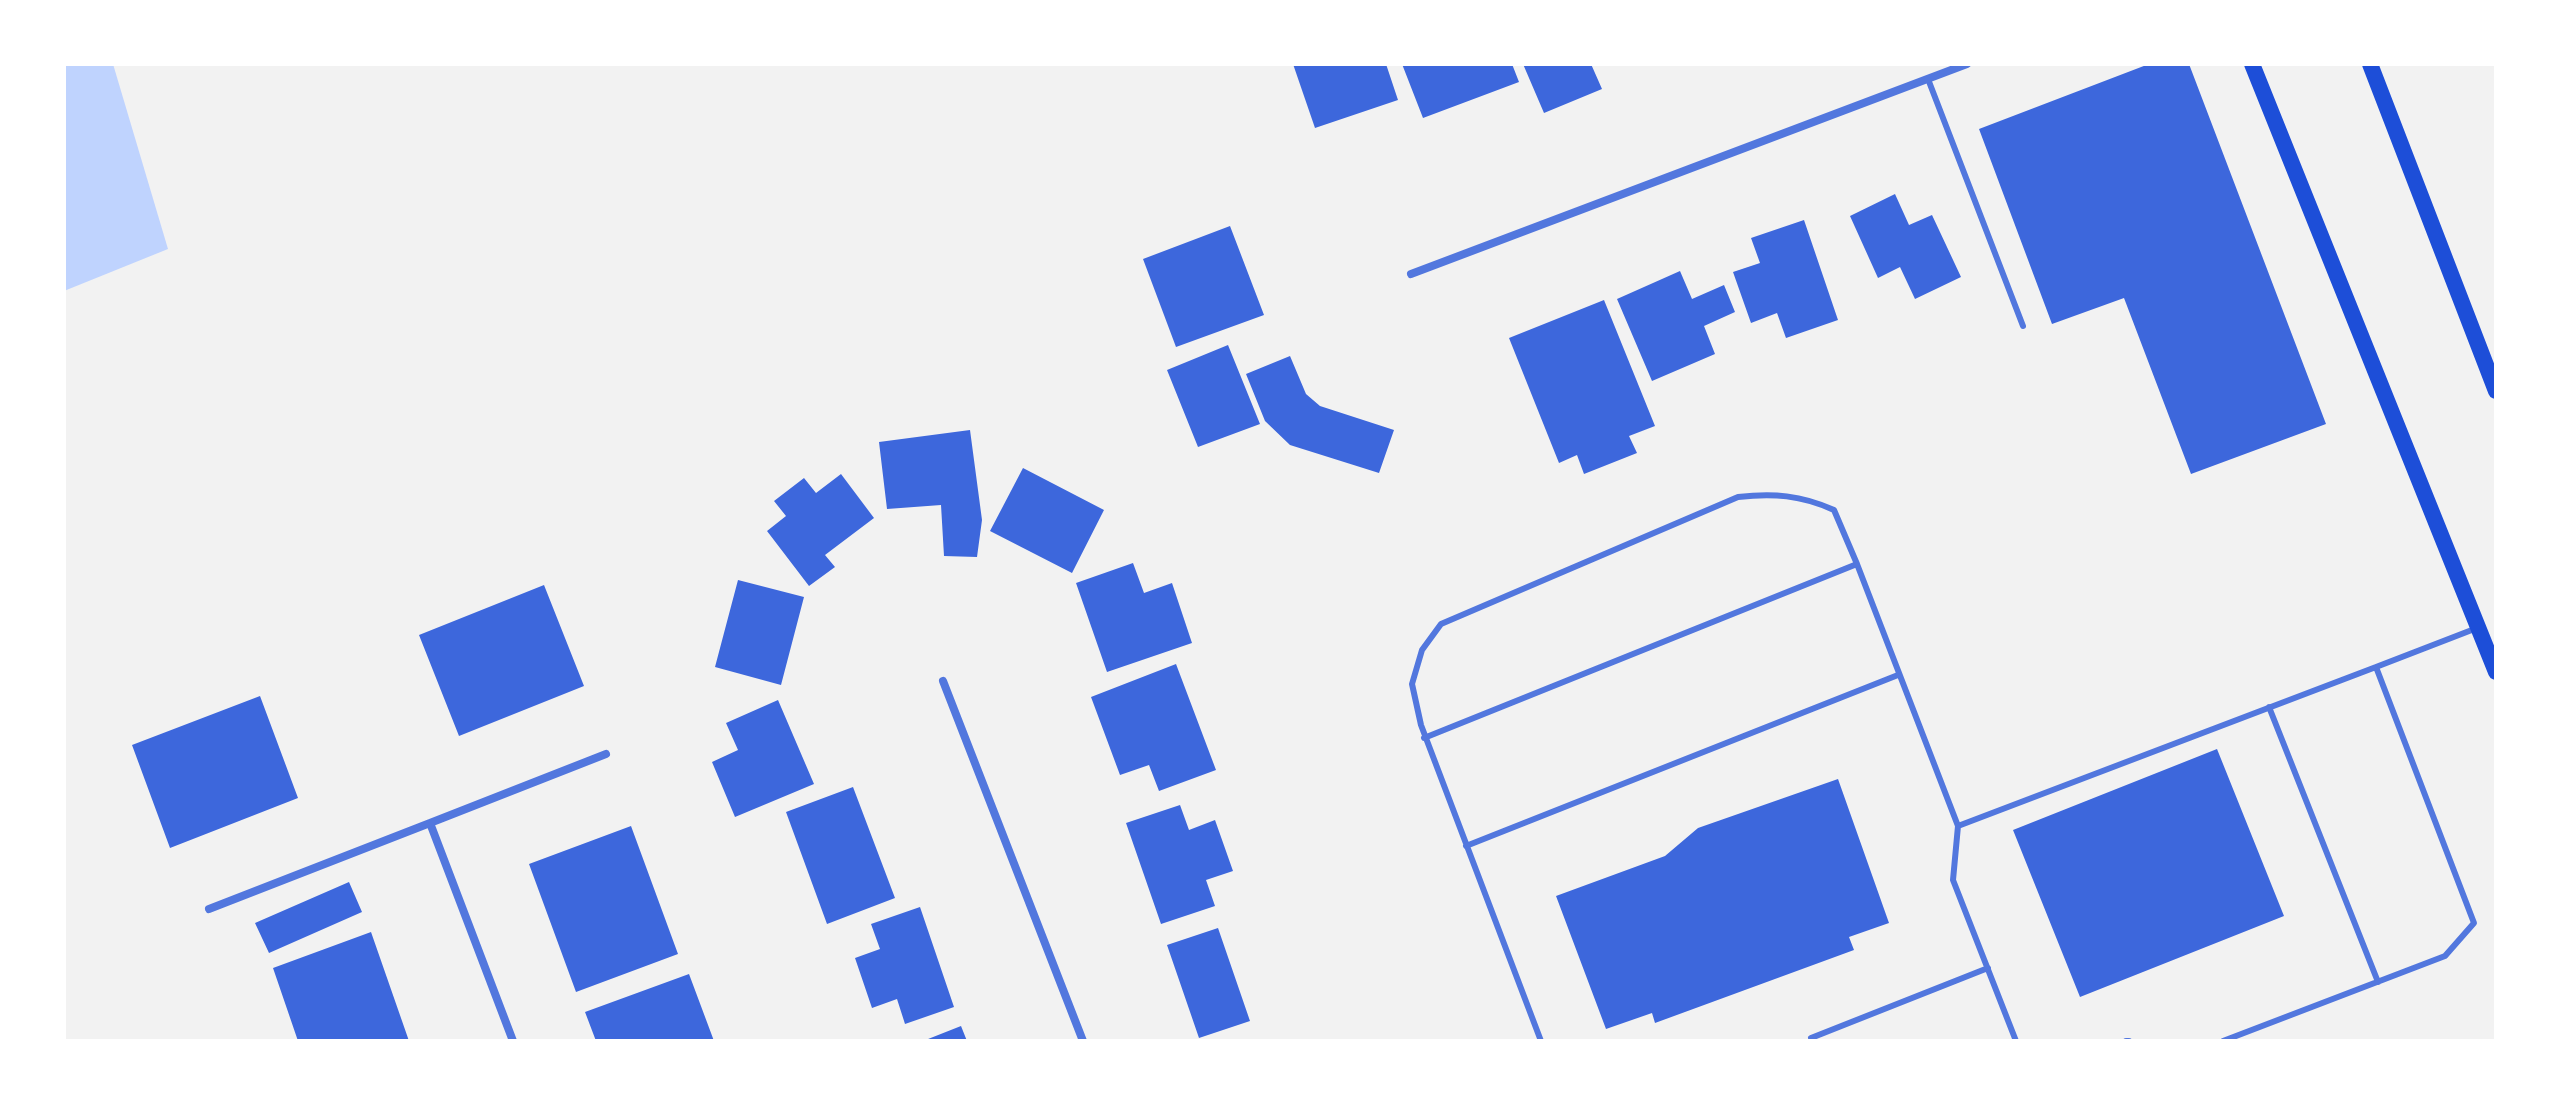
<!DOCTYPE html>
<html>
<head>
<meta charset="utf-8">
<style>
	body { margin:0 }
	#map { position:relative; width:2560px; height:1105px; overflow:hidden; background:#f2f2f2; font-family:"Playfair Display",serif }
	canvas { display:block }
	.frame { position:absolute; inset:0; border:66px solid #fff; pointer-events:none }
</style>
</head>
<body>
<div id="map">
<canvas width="2560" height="1105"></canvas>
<div class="frame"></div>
</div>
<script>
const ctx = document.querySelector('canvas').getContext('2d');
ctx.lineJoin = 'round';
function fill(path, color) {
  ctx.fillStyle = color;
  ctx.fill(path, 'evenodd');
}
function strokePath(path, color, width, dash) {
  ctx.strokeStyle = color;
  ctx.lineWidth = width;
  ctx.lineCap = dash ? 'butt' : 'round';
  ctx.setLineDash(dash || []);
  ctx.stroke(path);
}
fill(new Path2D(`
	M64 64H113L168 249 64 291Z`), '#bfd3fe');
fill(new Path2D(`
	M1293 64H1386L1398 100 1315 128Z
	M1402 64H1512L1519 82 1423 118Z
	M1523 64H1591L1602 89 1544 113Z
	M2149 64H2189L2326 424 2191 474 2124 298 2052 324 1979 129Z
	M1895 194 1909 225 1932 215 1961 277 1915 299 1900 267 1878 278 1850 216Z
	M1804 220 1838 320 1786 338 1777 313 1751 323 1733 272 1760 263 1751 238Z
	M1230 226 1264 315 1176 347 1143 259Z
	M1680 271 1692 299 1724 285 1735 312 1704 326 1715 354 1652 381 1617 299Z
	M1604 300 1655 426 1629 436 1637 453 1584 474 1577 455 1559 463 1509 338Z
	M1228 345 1260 424 1198 447 1167 370Z
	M1290 356 1306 394 1320 406 1394 430 1379 473 1290 445 1265 421 1246 374Z
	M970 430 982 520 977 557 944 556 941 505 887 509 879 442Z
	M1023 468 1104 510 1072 573 990 531Z
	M841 474 874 518 825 555 835 567 809 586 767 531 786 516 774 501 804 478 816 493Z
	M1133 563 1144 593 1172 583 1192 643 1107 672 1076 583Z
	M738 580 804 597 781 685 715 667Z
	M544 585 584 686 459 736 419 635Z
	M1176 664 1216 770 1159 791 1149 765 1120 775 1091 697Z
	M260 696 298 798 170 848 132 745Z
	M778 700 814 784 735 817 712 762 738 750 726 723Z
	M2217 749 2284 916 2080 997 2013 830Z
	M1838 779 1889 923 1849 937 1854 950 1655 1023 1652 1013 1606 1029 1556 896 1665 856 1698 828Z
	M853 787 895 898 827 924 786 812Z
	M1180 805 1189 830 1215 820 1233 871 1206 880 1215 906 1161 924 1126 823Z
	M631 826 678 954 576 992 529 864Z
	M349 882 362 912 269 953 255 923Z
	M920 907 954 1007 905 1024 897 999 872 1008 855 958 880 949 871 924Z
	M1218 928 1250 1021 1199 1038 1167 945Z
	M371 932 409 1041H298L273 968Z
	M689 974 714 1041H596L585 1012Z
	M961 1026 967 1041H923Z`), '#3d67dc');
strokePath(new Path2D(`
	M1928 79 2023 326
	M1857 564 1958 826 1953 880 2016 1041
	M2269 707 2378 982
	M1424 738 1857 564 1834 510C1801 495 1773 493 1738 497L1441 624 1422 650 1412 684 1421 725 1541 1041
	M1958 826 2376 667
	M1466 846 1898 675
	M1811 1038 1988 968
	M2126 1041H2129
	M2223 1041 2445 956 2474 923 2376 667 2477 628`), '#5277de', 6);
strokePath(new Path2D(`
	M1411 274 1967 64
	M943 681 1083 1041
	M430 823 606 754
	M209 909 430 823 513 1041`), '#5277de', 8);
strokePath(new Path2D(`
	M2252 64 2496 672
	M2370 64 2496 391`), '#1d4ed8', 16);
</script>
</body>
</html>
